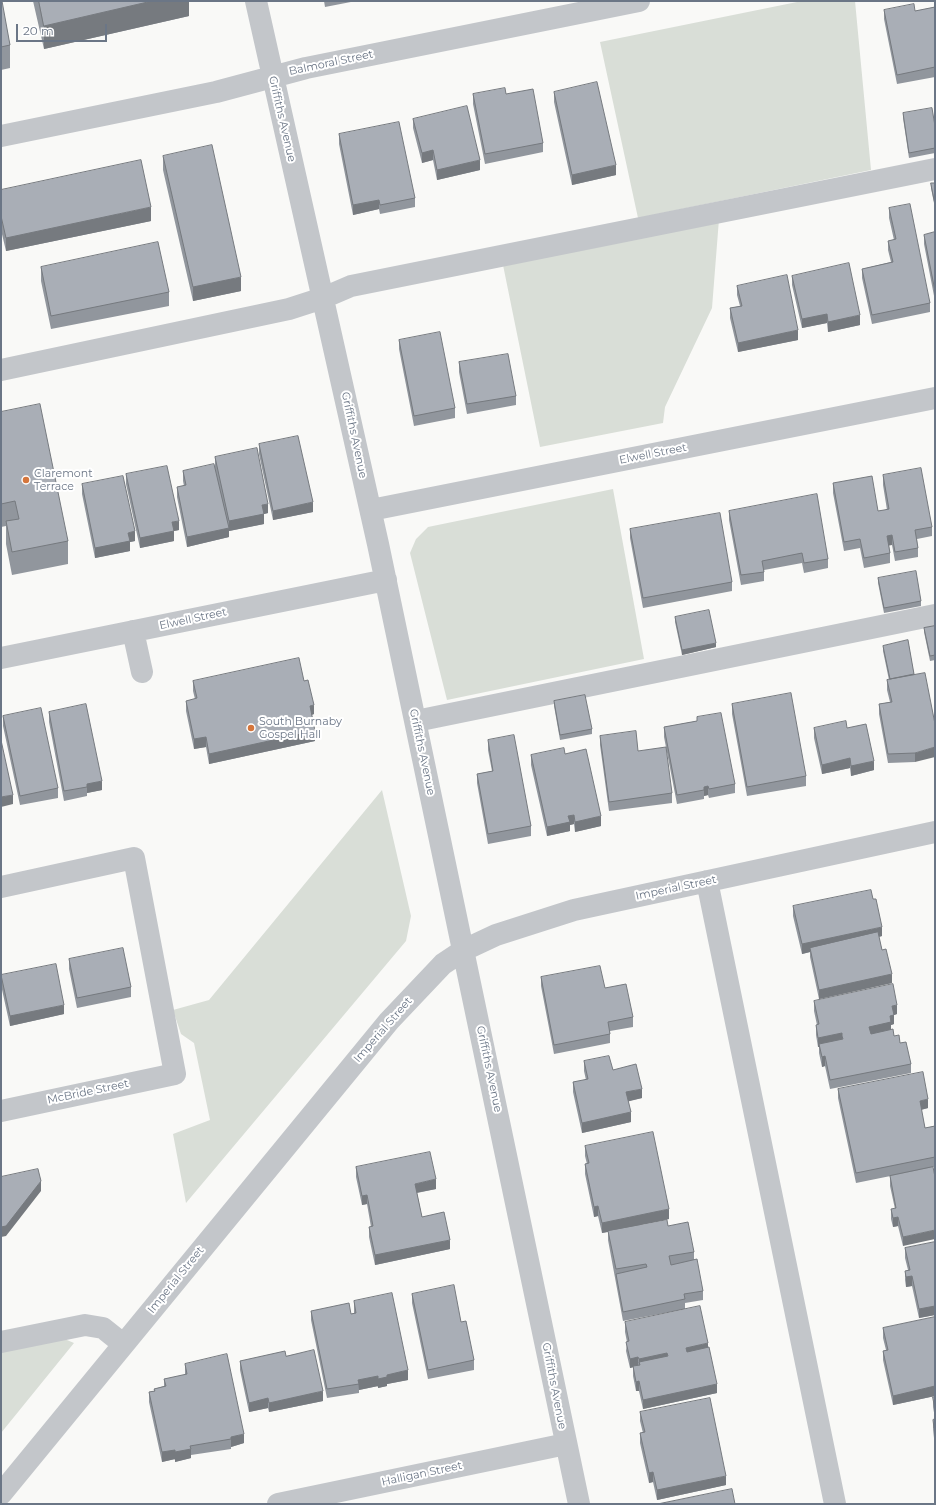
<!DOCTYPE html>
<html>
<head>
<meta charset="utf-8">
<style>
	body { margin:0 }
	#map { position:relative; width:936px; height:1505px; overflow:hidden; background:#f9f9f7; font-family:Montserrat,sans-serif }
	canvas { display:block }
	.frame { position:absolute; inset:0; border:2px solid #6b7686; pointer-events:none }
	.scale { position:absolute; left:16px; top:24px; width:91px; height:18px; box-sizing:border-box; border:2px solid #6b7686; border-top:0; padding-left:5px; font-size:12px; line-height:14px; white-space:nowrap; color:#6b7686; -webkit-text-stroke:3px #fff; paint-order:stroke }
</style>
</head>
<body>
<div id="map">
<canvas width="936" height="1505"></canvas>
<div class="frame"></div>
<div class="scale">20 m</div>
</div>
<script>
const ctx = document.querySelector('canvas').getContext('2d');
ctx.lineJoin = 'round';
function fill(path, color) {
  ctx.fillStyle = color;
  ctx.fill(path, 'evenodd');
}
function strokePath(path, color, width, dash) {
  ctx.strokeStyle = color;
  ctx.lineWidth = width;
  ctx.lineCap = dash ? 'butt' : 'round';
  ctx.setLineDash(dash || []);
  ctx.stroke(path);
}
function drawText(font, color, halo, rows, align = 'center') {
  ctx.font = font + ' Montserrat,sans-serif';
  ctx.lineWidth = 4;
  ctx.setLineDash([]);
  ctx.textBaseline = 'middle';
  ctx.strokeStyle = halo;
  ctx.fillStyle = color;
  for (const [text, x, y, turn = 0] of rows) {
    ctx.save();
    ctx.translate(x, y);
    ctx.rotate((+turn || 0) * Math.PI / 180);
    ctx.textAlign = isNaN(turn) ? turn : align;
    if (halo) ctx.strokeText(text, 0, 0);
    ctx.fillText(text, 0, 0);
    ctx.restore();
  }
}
fill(new Path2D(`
	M802 1H855L871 170 638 218 600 42Z
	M719 219 712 308 665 407 663 423 540 447 503 265Z
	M613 489 644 659 447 700 410 553 416 539 428 527Z
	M382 790 411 916 406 941 186 1203 173 1134 210 1120 194 1043 181 1034 173 1010 209 1000Z
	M60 1337 74 1343 1 1433V1349Z`), '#d9ded7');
strokePath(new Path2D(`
	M256 1 378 544 579 1504
	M1 136 216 92 306 68 639 1
	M1 370 289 309 323 298 351 286 935 169
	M371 510 935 398
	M133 631 142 672
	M1 658 386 580
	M416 721 935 615
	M707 881 835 1504
	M1 887 134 858 175 1074 1 1111
	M1 1342 85 1325 103 1328 123 1344
	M1 1494 389 1021 443 964 464 950 496 935 574 910 935 832
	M278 1504 566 1444`), '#c3c6ca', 22);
fill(new Path2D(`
	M1 1 10 45V68L1 70Z
	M33 1H189V16L44 49Z
	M324 1H356L325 7Z
	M935 7V77L897 84 884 19V10L915 11Z
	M554 92 616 175 572 185 554 102Z
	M473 94H506L543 143V152L485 164 473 104Z
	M903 113 935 126V153L909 158 903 118Z
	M413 119 480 170 437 180 433 160 422 163 413 128Z
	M339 134 415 198V207L380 214 379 209 353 215 339 144Z
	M163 156 241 291 193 301 163 170Z
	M931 183H935V208L931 188Z
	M1 190 151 221 6 251 1 230Z
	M889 208 930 303V312L872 324 862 278V269L891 262 888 250V241L894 240 889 218Z
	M935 232V301L924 244V235Z
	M41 267 169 292V306L51 329 41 281Z
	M792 276 860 325 828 332 827 323 802 328 792 285Z
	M737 286 798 340 738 352 730 318V308L740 306 737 295Z
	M399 340 455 408V418L414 426 399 349Z
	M459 362 516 396V405L467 414 459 372Z
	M1 412 68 541V564L12 575 6 544V526L1 527Z
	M259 444 313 512 273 520 259 454Z
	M215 457 268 513 264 514V524L229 531V528V537L187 547 177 497V487L184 486 183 481V471L215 466Z
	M934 461H935V474L934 471Z
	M126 474 179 530 174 531V541L140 548 126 484Z
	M883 475 932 527V536L917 539 918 548V557L895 561 892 545H889L890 553V563L864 568 860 548 844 551 833 493V483L878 511 887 510 883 485Z
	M82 484 135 541 130 542V551L95 558 82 494Z
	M729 511 828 559V568L804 573 802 563 764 570V581L741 585 729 520Z
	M630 529 732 582V591L643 608 630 538Z
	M878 578 921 601V606L884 613 878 583Z
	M675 617 716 647 682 655 675 622Z
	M935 626V660L930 661 924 632V628Z
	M908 640 914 675 925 673 915 762 888 763 879 714V704L890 702 887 690V680H889L883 651V646Z
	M193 681H304L314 714 312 715 315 741 209 764 206 747 194 749 186 711V701L195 699 193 691Z
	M554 701 592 729V734L560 740 554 706Z
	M732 704 806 776V786L747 796 732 714Z
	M49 712 102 790 87 793V796L64 801 49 722Z
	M3 716 58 788V798L20 805 3 726Z
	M697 717 735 784V793L709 798 708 795 704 796V799L677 804 664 737V727L697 721Z
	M814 728H847L874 770 851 776 850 768 822 774 814 738Z
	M600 736 638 751 672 793V803L609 811 600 745Z
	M488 740 531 826V836L488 844 477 783V774L492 771 488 750Z
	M565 754 601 826 575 832 574 824 570 825V831L547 836 531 765V755Z
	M793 906 882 936 879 937 882 950 892 983 819 999 810 957V952L802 954 793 916Z
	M69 959 131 987V997L77 1008 69 969Z
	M1 975 64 1014 10 1026 1 985Z
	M541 977 605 988 633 1017V1027L610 1031V1043L554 1054 541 986Z
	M814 1001 897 1014 894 1015V1024L891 1025V1030L894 1036 900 1043 911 1064V1073L830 1089 825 1066 822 1067 819 1053V1047H818L816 1035V1025H817L814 1011Z
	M584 1061 613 1070 642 1098 628 1101 631 1122 582 1133 573 1092V1082L586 1080 584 1071Z
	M838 1089 928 1108 921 1110 925 1128 935 1126V1167H933L903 1246 898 1226 893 1227 891 1219V1209H895L890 1186V1176L920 1170 856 1183 838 1098Z
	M585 1146 669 1219 638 1225 668 1226 694 1252V1260L703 1291V1300L685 1303V1309L623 1321 608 1240V1232L602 1233 598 1216 594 1217 585 1174V1164H587L585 1156Z
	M356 1167 436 1189 417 1193 422 1217 450 1249 375 1265 369 1237V1227H371L367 1204 362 1205 356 1177Z
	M935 1242V1315L919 1318 912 1286 906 1287 905 1280V1271L908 1270 905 1258V1248Z
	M412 1294 461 1322 474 1360V1370L428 1379 412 1303Z
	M354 1301 408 1380 387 1384V1386L378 1388V1386L359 1390V1393L327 1398 311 1320V1311L351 1314 354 1313Z
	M935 1317V1396L893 1405 883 1360V1351L886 1350 883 1338V1328Z
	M625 1322 708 1347 717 1393 643 1409 639 1391H636L633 1376V1367L630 1368 626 1351 627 1342 625 1332Z
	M286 1356 323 1401 269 1412 268 1408 249 1412 240 1370V1361Z
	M185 1364 244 1443 231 1447V1449L191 1455V1458L175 1462V1459L162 1462 149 1402V1392L154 1391V1389L164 1386V1379L185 1375Z
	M933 1397H935V1418L933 1407Z
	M640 1412 726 1485 657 1500 653 1482 649 1483 640 1443V1433H643L640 1421Z
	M935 1419 934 1438 933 1429V1420Z`), '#91969d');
fill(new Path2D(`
	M152 1H189V16L44 49V26Z
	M433 150V160L422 163V153Z
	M480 160V170L437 180V170Z
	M616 165V175L572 185V175Z
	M379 200V209L353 215V205Z
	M151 207V221L6 251V238Z
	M241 277V291L193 301V287Z
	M827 314V323L802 328V319Z
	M860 315V325L828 332V322Z
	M798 330V340L738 352V343Z
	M313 502V512L273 520V511Z
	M268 504V513L264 514V524L229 531V521L262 505Z
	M179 521V530L174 531V541L140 548V538L172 522Z
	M229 528V537L187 547V537Z
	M135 531V541L130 542V551L95 558V548L128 533Z
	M892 535V545L887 546V536Z
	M716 643V647L682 655V650Z
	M314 705V714L310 715V706Z
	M315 731V741L209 764V754Z
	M206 737V747L194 749V739Z
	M935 747V757L915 762V753Z
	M850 758V768L822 774V765Z
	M874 761V770L851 776V766Z
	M102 781V790L87 793V784Z
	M708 786V795L704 796V787Z
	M13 795V804L1 807V797Z
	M574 815V824L570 825V831L547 836V827L568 816Z
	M601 816V826L575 832V822Z
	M882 927V936L811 952 810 948V952L802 954V944Z
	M892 974V983L819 999V990Z
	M64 1005V1014L10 1026V1016Z
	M897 1005V1014L894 1015V1024L891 1025V1031L869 1036V1027L890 1016 892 1006Z
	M842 1033V1042L819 1044V1047H818V1038Z
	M825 1056V1066L822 1067V1057Z
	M642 1089V1098L626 1102V1092Z
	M928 1099V1108L920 1110V1101Z
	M631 1112V1122L582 1133V1123Z
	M436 1179V1189L415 1193V1184Z
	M41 1181V1191L6 1236 1 1237V1227Z
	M367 1195V1204L362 1205V1196Z
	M598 1206V1216L594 1217V1207Z
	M669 1209V1219L602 1233V1223Z
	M898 1217V1226L893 1227V1218Z
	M935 1230V1239L903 1246V1237Z
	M450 1240V1249L375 1265V1255Z
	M912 1276V1286L906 1287V1277Z
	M935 1306V1315L919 1318V1309Z
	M708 1343V1352L686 1357V1348Z
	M667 1353V1362L640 1365 639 1362V1368V1359Z
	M638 1357V1366L630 1368V1359Z
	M408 1370V1380L387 1384V1386L378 1388V1379L387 1375Z
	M378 1376V1386L359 1390 358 1380Z
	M639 1381V1391H636V1382Z
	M717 1384V1393L643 1409V1400Z
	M935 1386V1396L893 1405V1396Z
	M323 1391V1401L269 1412V1403Z
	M268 1398V1408L249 1412V1403Z
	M934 1428H935V1438H934Z
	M244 1434V1443L231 1447V1437Z
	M191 1449V1458L175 1462V1452Z
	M175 1450V1459L162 1462V1452Z
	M653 1472V1482L649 1483V1473Z
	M726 1476V1485L657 1500V1490Z`), '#767a7f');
const building = new Path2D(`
	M1 1H2L10 45 1 47Z
	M39 1H152L44 26Z
	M914 4 915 11 935 7V67L897 75 884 10Z
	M597 82 616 165 572 175 554 92Z
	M505 88 506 94 533 89 543 143 485 154 473 94Z
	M467 106 480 160 437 170 433 150 422 153 413 119Z
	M932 108 935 126V148L909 153 903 113Z
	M399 122 415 198 380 205 379 200 353 205 339 134Z
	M212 145 241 277 193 287 163 156Z
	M141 160 151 207 6 238 1 216V190Z
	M931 183H935V204Z
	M910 204 930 303 872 315 862 269 893 262 888 241 896 239 889 208Z
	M935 232V291L924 235Z
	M158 242 169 292 51 316 41 267Z
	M849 263 860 315 828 322 827 314 802 319 792 276Z
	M787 275 798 330 738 343 730 308 742 306 737 286Z
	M440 332 455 408 414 416 399 340Z
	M508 354 516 396 467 404 459 362Z
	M40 404 68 541 12 552 6 521 19 519 15 501 1 504V412Z
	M298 436 313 502 273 511 259 444Z
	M257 448 268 504 262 505 264 514 229 521 215 457Z
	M214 464 229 528 187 537 177 487 186 485 183 471Z
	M167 466 179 521 172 522 174 531 140 538 126 474Z
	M921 468 932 527 915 530 918 548 895 552 892 535 887 536 890 553 864 558 860 539 844 542 833 483 872 476 878 511 884 510 889 509 883 475Z
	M123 476 135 531 128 533 130 541 95 548 82 484Z
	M817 494 828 559 804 563 802 553 762 561 764 572 741 575 729 511Z
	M720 513 732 582 643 598 630 529Z
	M916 571 921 601 884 608 878 578Z
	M709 610 716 643 682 650 675 617Z
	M935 626V655L930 656 924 628Z
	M908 640 914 674 890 679 883 646Z
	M299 658 304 681 308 680 314 705 310 706 315 731 209 754 206 737 194 739 186 701 197 698 193 681Z
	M925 673 935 724V747L915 753 888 754 879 704 892 702 887 680Z
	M791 693 806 776 747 787 732 704Z
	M585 695 592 729 560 735 554 701Z
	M86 704 102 781 87 784V787L64 791 49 712Z
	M41 708 58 788 20 796 3 716Z
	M721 713 735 784 709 789 708 786 704 787V790L677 795 664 727 697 721V717Z
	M846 721 847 728 866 724 874 761 851 766 850 758 822 765 814 728Z
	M636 731 638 751 666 747 672 793 609 802 600 736Z
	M514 735 531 826 488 834 477 774 493 771 488 740Z
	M1 740 13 795 1 797Z
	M564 748 565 754 586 749 601 816 575 822 574 815 568 816 570 822 547 827 531 755Z
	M871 890 873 899H876L882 927 802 944 793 906Z
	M878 932 882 950 886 949 892 974 819 990 810 948Z
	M123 948 131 987 77 998 69 959Z
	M56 964 64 1005 10 1016 1 975Z
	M600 966 605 988 626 984 633 1017 608 1022 610 1034 554 1045 541 977Z
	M893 984 897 1005 892 1006 894 1015 890 1016 891 1022 869 1027 871 1034 893 1029 894 1036 899 1035 900 1043 906 1042 911 1064 830 1080 825 1056 822 1057 819 1044 843 1039 842 1036V1033L818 1038 816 1025 819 1024 814 1001Z
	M609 1056 613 1070 636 1064 642 1089 626 1092 631 1112 582 1123 573 1082 588 1079 584 1061Z
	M923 1072 928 1099 920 1101 925 1128 935 1126V1157L856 1173 838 1089Z
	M653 1132 669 1209 602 1223 598 1206 594 1207 585 1164 589 1163 585 1146Z
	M430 1152 436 1179 415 1184 422 1217 444 1212 450 1240 375 1255 369 1227 373 1226 367 1195 362 1196 356 1167Z
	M933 1167 935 1177V1230L903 1237 898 1217 893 1218 891 1209 896 1208 890 1176Z
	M38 1169 41 1181 6 1226 1 1227V1177Z
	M667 1220 668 1226 688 1222 694 1252 669 1256 671 1265 697 1259 703 1291 684 1294 685 1299 623 1312 616 1274 647 1267 646 1264 616 1269 608 1231Z
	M935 1242V1306L919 1309 912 1276 906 1277 905 1271 910 1270 905 1248Z
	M454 1285 461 1322 466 1321 474 1360 428 1370 412 1294Z
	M392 1293 408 1370 387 1375V1377L378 1379V1376L358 1380 359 1384 327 1389 311 1311 349 1303 351 1314 356 1313 354 1301Z
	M700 1306 708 1343 686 1348 687 1352 709 1347 717 1384 643 1400 639 1381 636 1382 633 1366 640 1365 639 1362 668 1356 667 1353 639 1359 638 1357 630 1359 626 1342 629 1341 625 1322Z
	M935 1317V1386L893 1396 883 1351 888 1350 883 1328Z
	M314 1350 323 1391 269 1403 268 1398 249 1403 240 1361 285 1351 286 1356Z
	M227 1354 244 1434 231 1437V1439L190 1446 191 1449 175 1452V1450L162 1452 149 1392 155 1391 154 1389 166 1386 164 1379 187 1374 185 1364Z
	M933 1397H935V1409Z
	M710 1398 726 1476 657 1490 653 1472 649 1473 640 1433 645 1432 640 1412Z
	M935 1419V1428H934L933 1420Z
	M732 1489 735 1504H658Z`);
fill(building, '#a9aeb6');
strokePath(building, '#767a7f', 1);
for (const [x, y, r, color] of [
	[26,480,4,"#d5763c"],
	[251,728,4,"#d5763c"]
]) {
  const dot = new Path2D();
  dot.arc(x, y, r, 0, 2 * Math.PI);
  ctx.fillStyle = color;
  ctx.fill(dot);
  strokePath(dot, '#fff', 1.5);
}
drawText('11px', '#6b7686', '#fff', [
	["Balmoral Street",331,63,-12],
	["Griffiths Avenue",282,119,77],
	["Griffiths Avenue",354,435,78],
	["Elwell Street",653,454,-11],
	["Elwell Street",193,619,-12],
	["Griffiths Avenue",422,752,78],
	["Imperial Street",676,888,-12],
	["Imperial Street",383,1030,-49],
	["Griffiths Avenue",489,1069,78],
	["McBride Street",88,1092,-12],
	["Imperial Street",176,1280,-51],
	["Griffiths Avenue",554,1386,79],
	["Halligan Street",422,1474,-12]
]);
drawText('11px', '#6b7686', '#fff', [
	["Claremont",34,474],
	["Terrace",34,487],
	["South Burnaby",259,722],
	["Gospel Hall",259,735]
], 'left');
</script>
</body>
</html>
